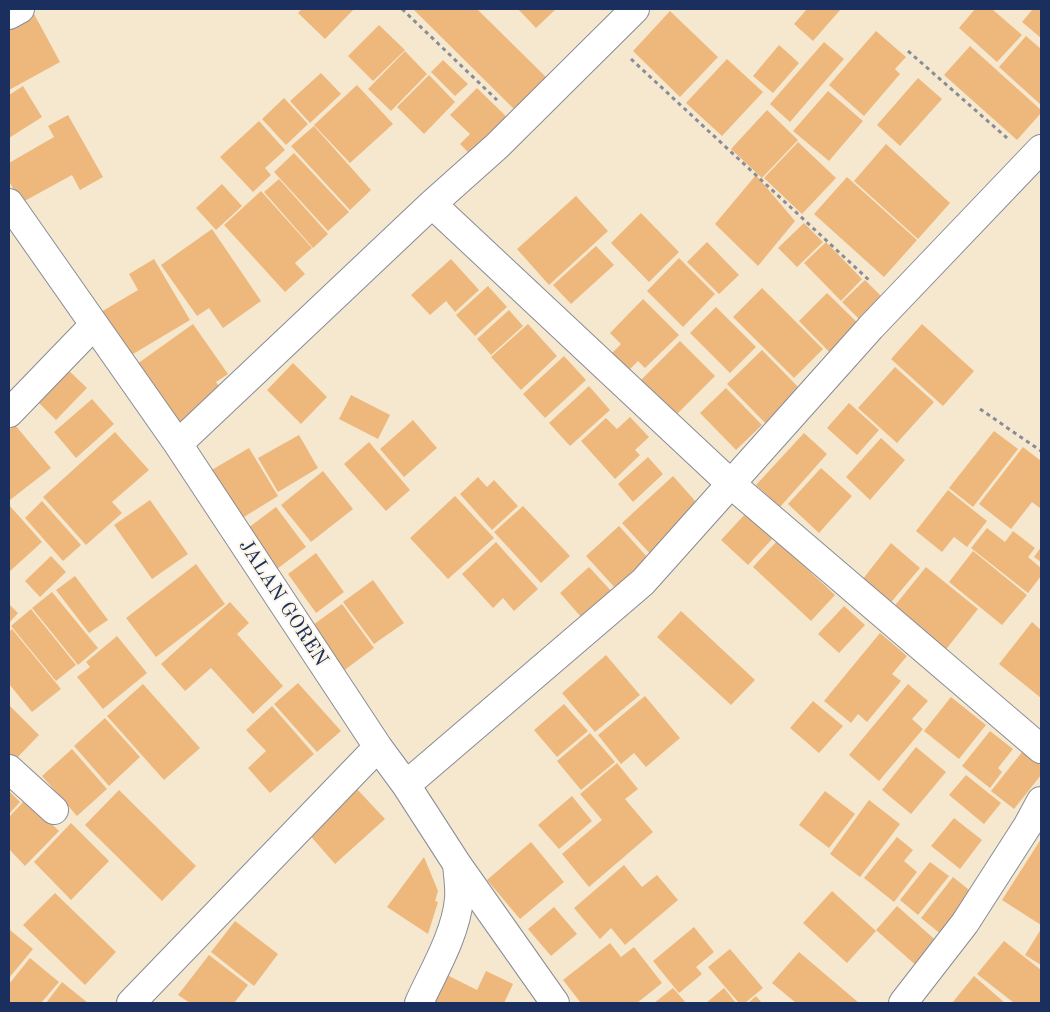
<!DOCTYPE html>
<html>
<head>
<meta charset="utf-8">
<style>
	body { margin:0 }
	#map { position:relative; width:1050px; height:1012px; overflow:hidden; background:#f5e8cf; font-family:"Old Standard TT",serif }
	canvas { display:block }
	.frame { position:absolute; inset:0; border:10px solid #1b2f5e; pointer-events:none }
</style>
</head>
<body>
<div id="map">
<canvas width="1050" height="1012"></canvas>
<div class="frame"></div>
</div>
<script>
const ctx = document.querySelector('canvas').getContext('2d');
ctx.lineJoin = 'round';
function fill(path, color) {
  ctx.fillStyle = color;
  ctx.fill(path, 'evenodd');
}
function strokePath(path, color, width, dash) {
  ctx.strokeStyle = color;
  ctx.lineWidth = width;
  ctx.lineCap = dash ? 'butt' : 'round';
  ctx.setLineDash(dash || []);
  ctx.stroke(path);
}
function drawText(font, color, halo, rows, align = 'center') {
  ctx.font = font + ' "Old Standard TT",serif';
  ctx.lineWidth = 4;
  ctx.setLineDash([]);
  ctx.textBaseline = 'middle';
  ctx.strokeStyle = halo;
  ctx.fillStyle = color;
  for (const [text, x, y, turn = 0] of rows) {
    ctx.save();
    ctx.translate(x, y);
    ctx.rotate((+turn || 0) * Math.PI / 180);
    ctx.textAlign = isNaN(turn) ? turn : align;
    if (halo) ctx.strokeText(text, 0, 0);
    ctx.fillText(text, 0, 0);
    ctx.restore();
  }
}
fill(new Path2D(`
	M302 9H354L325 39 298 13Z
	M413 9H477L550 81 518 113Z
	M518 9H556L536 28Z
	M807 9H841L813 41 794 24Z
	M975 9H992L1022 35 997 62 959 28Z
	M1033 9H1041V38L1022 22Z
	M670 11 718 57 680 97 633 51Z
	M33 12 60 62 9 90V25Z
	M379 25 405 50 373 81 348 56Z
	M876 31 906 57 895 69 900 74 864 116 829 85Z
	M1026 36 1041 49V105L999 67Z
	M824 42 844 59 790 122 770 104Z
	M779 45 799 63 773 93 753 76Z
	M970 46 1041 110V113L1017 140 944 75Z
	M405 51 427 74 391 111 368 89Z
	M727 59 763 92 722 136 686 103Z
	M443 60 468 84 455 96 431 72Z
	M321 73 341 94 310 123 290 101Z
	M429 75 455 102 424 134 397 107Z
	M918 78 942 99 900 146 877 125Z
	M357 85 393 124 350 163 314 125Z
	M23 86 42 117 9 138V95Z
	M477 88 515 125 478 162 460 144 470 134 450 115Z
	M828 91 863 121 829 161 793 131Z
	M284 98 308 124 286 145 262 119Z
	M767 110 798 140 762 178 731 149Z
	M68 115 103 177 80 190 72 175 21 203 9 181V163L54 137 48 126Z
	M259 121 285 150 265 168 271 175 253 192 220 157Z
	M314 126 371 190 350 210 291 146Z
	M798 142 836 178 802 214 764 178Z
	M886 144 950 203 918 239 854 181Z
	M294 153 349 212 328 231 274 172Z
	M756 175 795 221 758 266 715 224Z
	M847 177 917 240 884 277 814 214Z
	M279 179 328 234 313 248 264 192Z
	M222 184 242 206 216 230 196 208Z
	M261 191 312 248 295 263 305 274 285 292 224 225Z
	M576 196 608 231 549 285 517 249Z
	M641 213 679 252 649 282 611 243Z
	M804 223 823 242 797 267 778 248Z
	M212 229 261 301 223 328 209 308 197 316 161 265Z
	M707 242 739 275 719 294 687 262Z
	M826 242 862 279 841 301 804 263Z
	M596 246 614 265 571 304 553 285Z
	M679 258 715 294 683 327 647 291Z
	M154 259 190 320 123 360 96 315 138 290 129 274Z
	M451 259 479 290 455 312 446 301 430 315 411 295Z
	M865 280 889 304 866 326 842 302Z
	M488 286 507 307 475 336 456 315Z
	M762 288 823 349 794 378 733 317Z
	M827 293 866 331 837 360 799 321Z
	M643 299 679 335 645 368 638 361 629 370 612 353 621 344 610 333Z
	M716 307 756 347 730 373 690 333Z
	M509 310 523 326 491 355 477 339Z
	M193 324 228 374 216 382 223 392 178 424 137 364Z
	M528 324 557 356 521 390 491 357Z
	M922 324 974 371 943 406 891 359Z
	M680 341 715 376 674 417 639 382Z
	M762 350 806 395 771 429 727 384Z
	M564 356 586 380 545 418 523 394Z
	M293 363 327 397 301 424 267 390Z
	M64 366 87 388 56 420 33 397Z
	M895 367 934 402 897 443 858 408Z
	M589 386 610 410 570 446 549 423Z
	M726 388 762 425 736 450 700 413Z
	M351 395 390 415 378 439 339 419Z
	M92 399 114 424 76 458 54 432Z
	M849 403 879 430 857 455 827 428Z
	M630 417 649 437 635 450 640 455 615 479 581 441 606 418 617 429Z
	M413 420 437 448 404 477 380 449Z
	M15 425 51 468 10 500 9 430Z
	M994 431 1018 449 973 507 949 488Z
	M115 432 149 470 112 502 122 513 86 545 43 497Z
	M804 433 827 454 780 507 756 485Z
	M299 435 318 468 278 492 258 458Z
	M881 438 905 460 870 500 846 477Z
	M369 442 410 490 386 511 344 464Z
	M1023 447 1041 461V509L1032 502 1011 529 979 504Z
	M249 448 278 496 239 520 210 471Z
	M648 457 663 474 633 502 618 484Z
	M821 468 852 496 819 533 788 504Z
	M323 471 353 509 311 542 281 505Z
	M673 476 697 503 684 515 691 522 653 557 622 523Z
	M478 477 487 487 494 480 518 506 492 530 460 494Z
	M948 490 987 521 967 547 954 537 942 552 916 531Z
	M455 496 494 538 448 579 410 538Z
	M150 500 188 554 152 579 114 525Z
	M42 501 81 545 63 561 25 518Z
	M9 505 42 542 9 572Z
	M523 506 570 556 541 583 494 532Z
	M276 507 306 547 273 572 244 531Z
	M747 512 774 537 748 565 721 540Z
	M619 526 649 559 616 589 586 556Z
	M987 528 1005 542 1013 531 1035 548 1028 557 1041 568V576L1028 593 971 548Z
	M777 541 835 595 811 621 753 567Z
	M496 542 538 589 514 611 503 598 493 608 462 574Z
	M891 543 920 568 887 607 859 584Z
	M1041 547V562L1034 557Z
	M973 551 1027 595 1002 625 949 582Z
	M316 553 344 592 316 613 288 574Z
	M51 556 66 572 40 597 25 581Z
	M196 564 225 604 156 657 126 618Z
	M589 567 613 593 589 626 560 593Z
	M926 567 978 609 940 657 888 614Z
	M75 576 108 620 89 633 56 590Z
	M373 580 404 623 374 644 343 602Z
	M52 592 98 648 78 665 32 608Z
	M230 602 249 623 237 634 283 686 253 714 211 668 185 691 161 664Z
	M9 604 18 613 9 623Z
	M342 604 374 648 342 672 310 627Z
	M844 606 865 625 839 653 818 634Z
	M31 609 76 665 56 681 11 626Z
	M681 611 755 680 731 705 657 637Z
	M1032 622 1041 630V698L999 664Z
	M12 629 61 689 32 712 9 684V632Z
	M880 633 907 656 892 674 901 681 867 722 858 714 851 723 824 701Z
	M117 636 147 673 103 709 77 677 90 667 86 662Z
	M606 655 640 695 595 732 562 693Z
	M298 683 341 731 317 752 274 704Z
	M143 684 200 748 164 780 107 716Z
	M908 684 928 701 912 719 923 729 879 781 849 755Z
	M645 696 680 738 646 767 634 753 621 764 598 735Z
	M951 697 986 725 959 759 924 731Z
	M813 701 843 726 819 753 790 728Z
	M564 704 588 731 557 757 534 730Z
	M9 705 39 735 13 762 9 758Z
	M272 706 314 754 270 793 248 768 266 751 246 730Z
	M105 718 140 757 109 786 74 746Z
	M990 731 1013 749 998 768 1002 772 990 788 962 766Z
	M590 733 615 762 581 790 557 761Z
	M916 747 946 772 911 814 882 790Z
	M1026 747 1041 760V775L1014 809 991 791Z
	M72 749 107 789 77 816 42 776Z
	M617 763 638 789 625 799 653 832 589 887 562 854 602 820 580 794Z
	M966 775 1001 803 984 824 949 795Z
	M356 788 385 819 335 864 307 832Z
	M119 790 196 866 162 901 85 825Z
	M9 791 20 802 9 814Z
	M825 791 855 814 829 848 799 825Z
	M572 796 592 821 559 849 538 825Z
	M26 799 59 831 25 866 9 849V817Z
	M869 800 900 824 860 877 830 854Z
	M954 818 982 840 960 869 931 846Z
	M71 823 109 861 71 900 34 862Z
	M897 837 913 850 904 861 917 872 894 902 864 878Z
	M1041 839V925L1002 900Z
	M531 842 564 882 520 919 487 880Z
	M424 857 438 891 435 901 438 902 428 934 387 907Z
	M930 862 949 876 918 915 900 900Z
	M624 865 642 887 657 875 678 900 625 945 611 928 600 939 574 908Z
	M953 877 979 898 947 939 921 918Z
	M832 891 876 931 847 963 803 923Z
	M55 893 116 952 85 985 23 925Z
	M897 906 940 944 919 968 876 930Z
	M554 907 577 934 551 956 528 929Z
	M235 921 278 954 254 986 211 952Z
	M694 927 714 952 696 967 702 974 679 993 653 961Z
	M1041 929V965L1025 955Z
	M10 930 33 949 9 978V932Z
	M1004 941 1041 970V1003H1014L977 974Z
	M610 943 621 957 634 947 662 983 637 1003H581L563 980Z
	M730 949 763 988 745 1003H739L708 967Z
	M799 952 859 1003H796L772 983Z
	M209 955 248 985 234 1003H190L178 995Z
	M30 958 59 982 41 1003H9V984Z
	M486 971 513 984 504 1003H433L447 975 477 990Z
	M974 976 1005 1003H952Z
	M62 982 88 1003H46Z
	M673 988 686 1003H654Z
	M724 988 736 1003H706Z
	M756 996 762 1003H748Z`), '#eeb87d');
const minor = new Path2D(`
	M9 15 20 9
	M9 203 178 444 378 747 406 785 457 864 555 1003
	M432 204 731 484 1041 749
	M9 413 94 325
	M178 444 432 204 497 146 635 9
	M9 769 54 810
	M406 785 643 582 871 327 1041 149
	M131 1003 378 747
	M419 1003C433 972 456 934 459 899 460 888 458 876 457 864
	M903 1003 965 923 1028 825 1041 801`);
strokePath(minor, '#888c96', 30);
strokePath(new Path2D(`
	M402 9 497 100
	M908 51 1007 138
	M631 59 870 281
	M980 409 1041 451`), '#888c96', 3, [4, 4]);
strokePath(minor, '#fff', 28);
drawText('20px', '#1b2f5e', '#fcf5e5', [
	["JALAN GOREN",283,603,57]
]);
</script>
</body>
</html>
